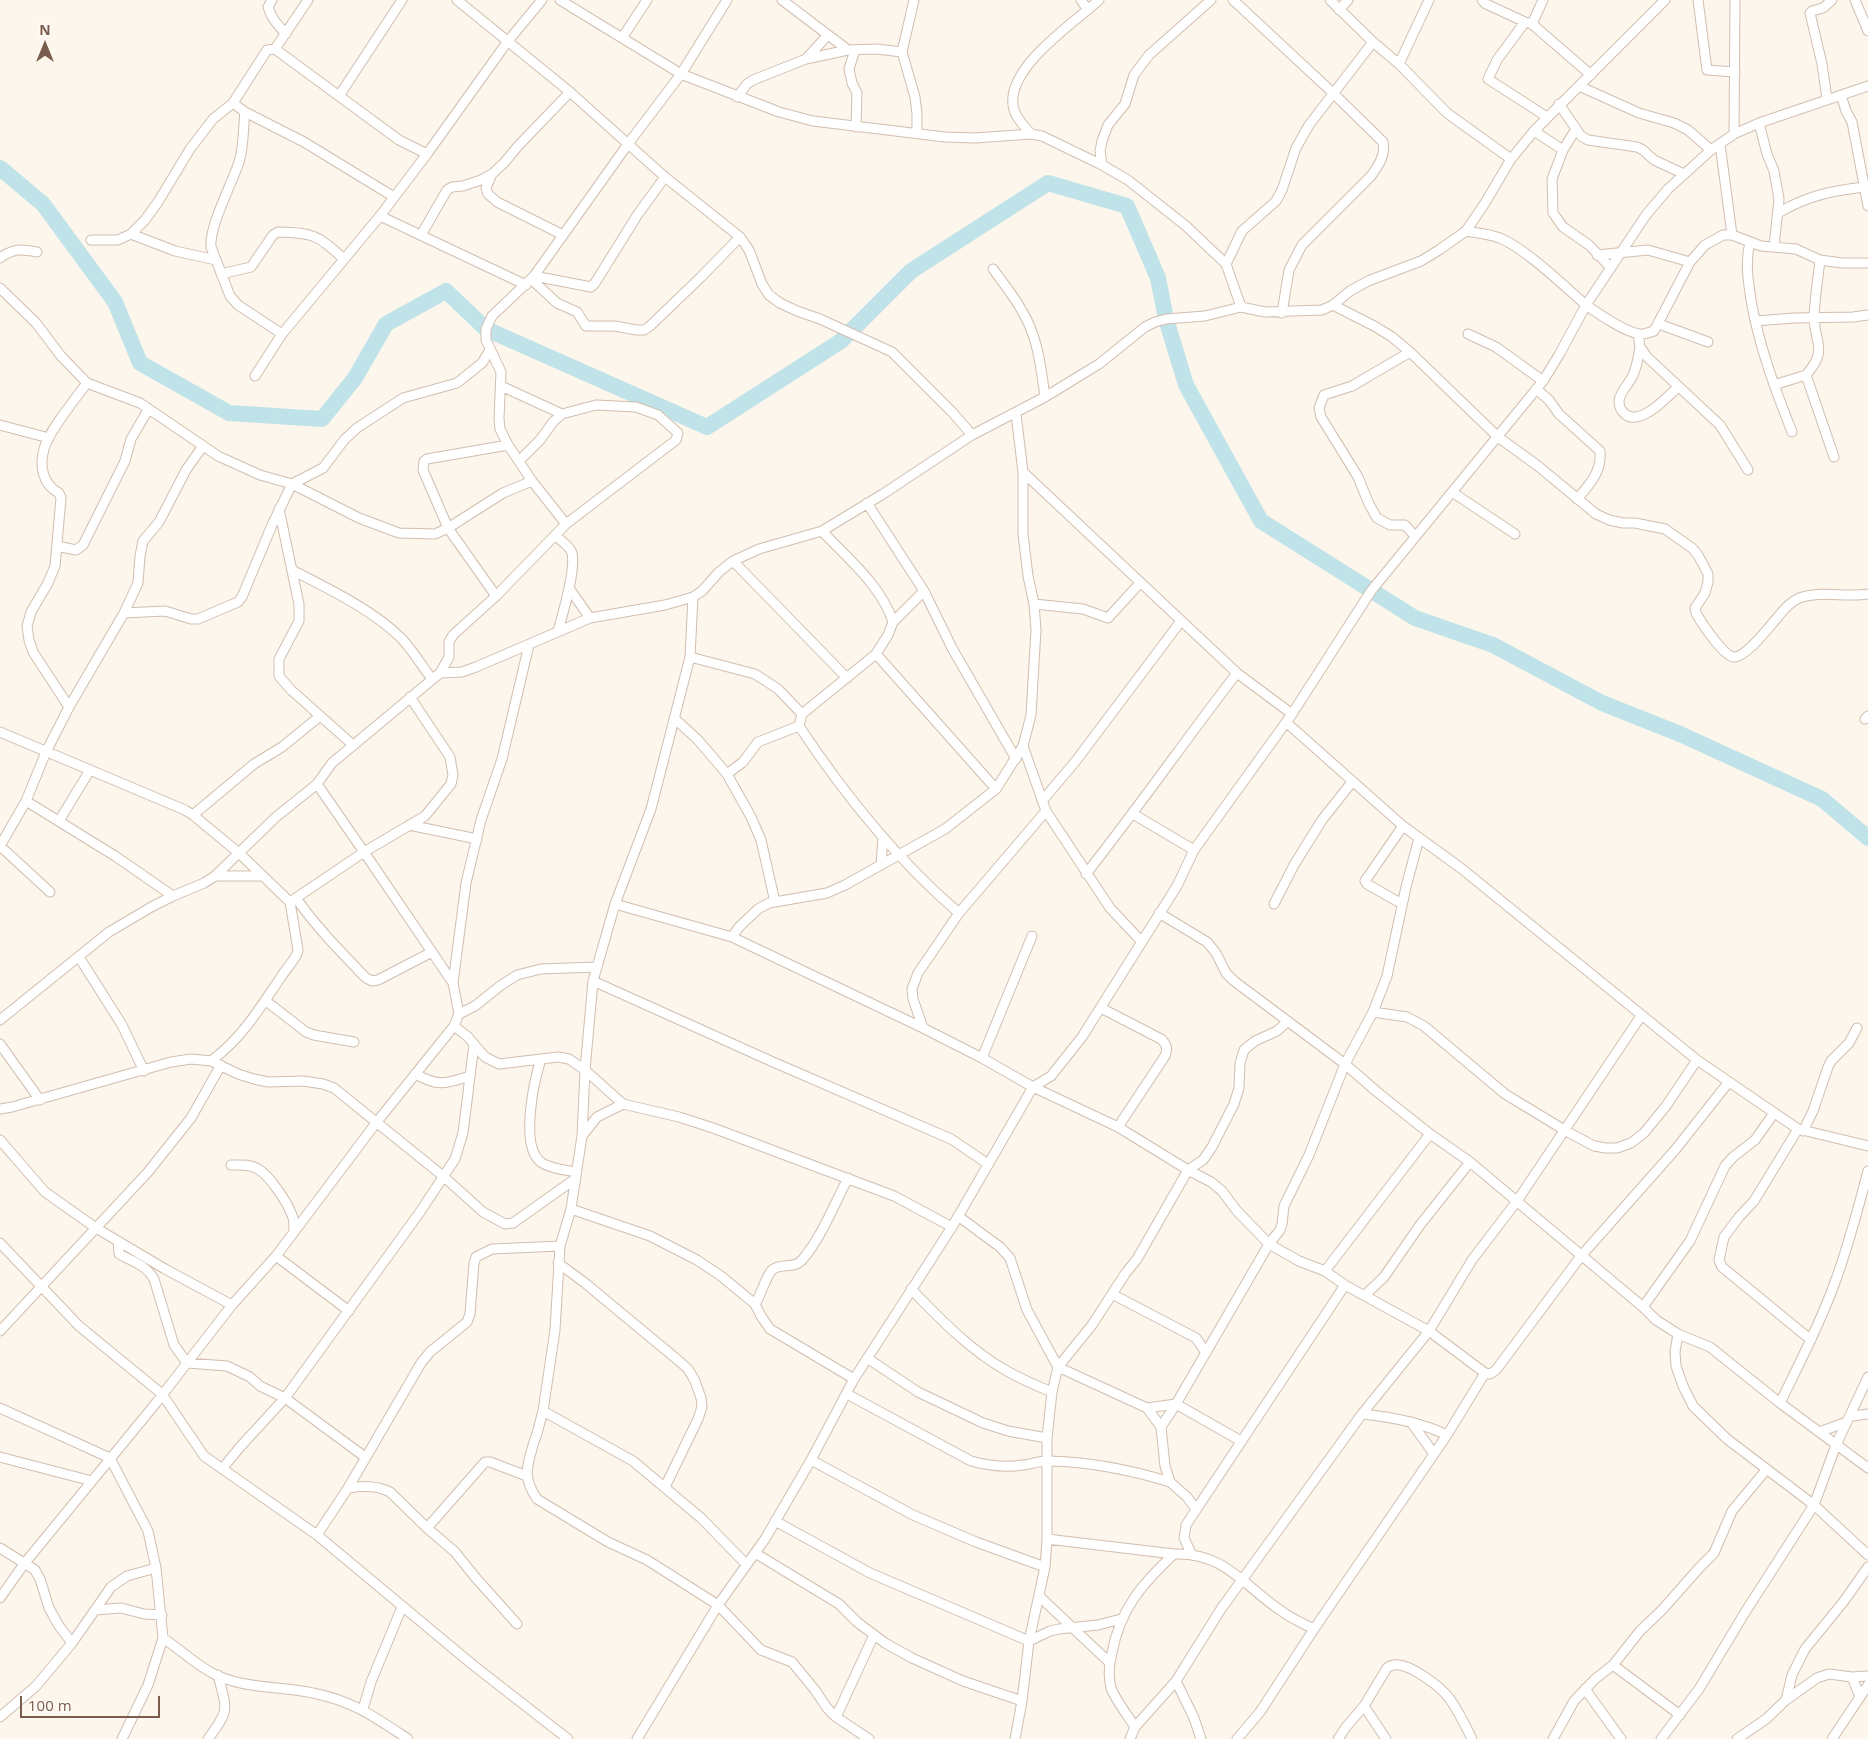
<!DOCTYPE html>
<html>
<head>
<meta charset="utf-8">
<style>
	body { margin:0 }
	#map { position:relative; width:1868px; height:1739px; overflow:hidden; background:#fdf6ec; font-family:"Open Sans",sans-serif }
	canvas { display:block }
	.north { position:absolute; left:20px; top:20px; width:50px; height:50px; -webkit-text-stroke:4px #fffaf3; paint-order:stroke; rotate:0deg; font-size:14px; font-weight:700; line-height:20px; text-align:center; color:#7a5c4d }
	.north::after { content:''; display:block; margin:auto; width:18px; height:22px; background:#7a5c4d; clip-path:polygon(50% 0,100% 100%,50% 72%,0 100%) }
	.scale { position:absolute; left:20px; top:1696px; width:140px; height:22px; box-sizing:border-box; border:2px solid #7a5c4d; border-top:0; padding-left:6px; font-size:15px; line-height:18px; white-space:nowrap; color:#7a5c4d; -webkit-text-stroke:4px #fffaf3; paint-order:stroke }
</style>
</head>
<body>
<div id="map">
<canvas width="1868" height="1739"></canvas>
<div class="north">N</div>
<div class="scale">100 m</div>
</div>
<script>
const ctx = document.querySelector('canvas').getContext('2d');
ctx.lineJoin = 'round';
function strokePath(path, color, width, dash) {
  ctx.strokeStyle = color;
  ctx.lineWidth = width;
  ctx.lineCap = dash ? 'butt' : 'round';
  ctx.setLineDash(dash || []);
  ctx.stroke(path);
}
strokePath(new Path2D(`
	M0 168 43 204 115 302 140 363 229 413 322 419 355 378 386 324 446 291 486 329 707 427 841 341 911 271 1048 183 1127 206 1158 278 1166 319 1186 385 1261 521 1415 618 1493 645 1602 703 1680 734 1822 799 1868 838`), '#bfe3e8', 16);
const minor = new Path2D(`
	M272 0 268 7C271 18 278 25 286 34
	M457 0 570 92 665 177 740 237 749 250 762 284 769 295 780 303 797 311 820 319 892 352 953 413 972 435
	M560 0 681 74 779 112 813 121 945 137 975 138 1031 134 1042 136 1102 165 1128 180 1186 226 1226 264 1241 307
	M782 0 848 50
	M914 0 902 52 915 97 917 114V132
	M1081 0 1088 10
	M1233 0 1333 93 1383 142C1386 155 1378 166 1371 176L1302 245 1289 270 1282 313
	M1330 0 1373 42 1399 64 1447 113 1511 159
	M1482 0 1486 4 1525 22 1532 24 1591 75
	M1698 0 1707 70 1735 72
	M1855 0 1868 31
	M1339 10 1348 0
	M1525 22 1497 60 1488 79 1547 117
	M1532 24 1543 0
	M622 38 647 0
	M275 49 399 140 427 154
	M855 50 849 69 852 83 857 93 856 127
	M806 59 827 36
	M1399 64 1429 0
	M1579 86 1639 113 1674 123 1688 130 1711 150
	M1868 86 1759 123 1734 134 1711 150 1668 189 1646 215 1586 305C1599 314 1623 331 1639 334 1644 335 1649 332 1654 331L1690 262 1705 245 1723 235H1732L1761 246 1796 249 1820 260 1842 263H1868
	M1841 95 1846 111 1852 122 1868 206
	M339 96 402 0
	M737 97 747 84 753 80 806 59 848 50 876 49 902 52
	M1827 99 1822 64 1810 13 1812 11 1823 8 1832 0
	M233 103 245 112 304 142 394 197
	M1559 104 1581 136 1588 140 1637 147 1643 150 1654 160 1684 174
	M245 112C243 128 244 147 239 162 232 184 209 226 211 247L230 296 238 305 282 334
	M1759 123 1767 154 1774 171 1779 199 1774 247
	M1576 129 1563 150 1552 179 1553 213 1563 227 1589 245 1611 268
	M1534 131 1563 150
	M1031 134C1024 126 1014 116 1013 105 1008 66 1074 23 1099 0
	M1734 134 1735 0
	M1720 144 1732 235
	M1102 165 1100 151 1102 141 1108 125 1125 104 1134 75 1149 55 1211 0
	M492 174 486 188 488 194 497 202 563 235
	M1778 213C1807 196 1830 191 1864 187
	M380 216 526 285
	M131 234 175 251 216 260
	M421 235 447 190 452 187 463 186 481 180 492 174 504 163 518 146 570 92
	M91 240H118L131 234 145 220 158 202 190 149 213 119 233 103 267 50 275 49 308 0
	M1750 242C1745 262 1748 280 1751 300 1759 346 1775 389 1792 432
	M1597 255 1648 250 1690 262
	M0 258C14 248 21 249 37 252
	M1226 264 1242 231 1276 201 1282 190 1296 148 1309 125 1373 42
	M993 269C1003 283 1014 296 1022 311 1038 337 1041 368 1045 397
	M221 274 251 267 273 235 278 232C315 233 317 235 344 259
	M534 276 591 287 595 283 638 214 665 177
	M531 279 557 303 577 312 586 326H615L636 330H644L650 326 701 277 740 237
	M0 288 36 323 61 356 87 383 140 403 218 456 260 475 292 484 359 518 399 533 435 534 448 528 503 493 532 481
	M1333 305 1376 327 1392 337 1410 352 1498 437 1538 466 1596 514 1609 520 1623 523H1635L1665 529 1692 548 1698 555 1708 574V582L1705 593 1695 608 1696 613C1701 622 1725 659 1735 657 1747 656 1769 627 1777 618 1783 610 1790 602 1799 598 1821 590 1846 598 1868 594
	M1755 321 1794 318 1853 317 1868 315
	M1659 324 1708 342
	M1468 334 1496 347 1543 381
	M1638 334 1640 347 1647 357 1720 425 1748 470
	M1640 347C1638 358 1637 368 1632 377 1628 385 1620 392 1619 401 1619 406 1621 411 1625 414 1640 427 1667 397 1678 387
	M1410 352 1352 386 1324 395 1319 408 1321 417 1358 477 1369 504 1377 518 1390 525H1405L1415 536
	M1806 375C1829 349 1814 343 1814 316 1815 297 1818 278 1820 260
	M255 376 282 334 380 216 427 154 508 41 542 0
	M1774 385 1806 375 1834 457
	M501 386 562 414
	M1536 389 1549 400 1559 414 1600 451C1602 472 1589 485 1577 499
	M1016 414 1023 472 1237 673 1292 714
	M0 425 49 438
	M1023 472V534L1028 576 1034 604 1036 630 1031 715 1023 746 1046 811 1110 908 1142 942
	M1452 492 1515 534
	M867 503 924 591 952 648 1016 759
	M279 509 299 604V621L279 659V676L291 690 353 745
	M566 524 532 481 508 445 500 429 499 419 501 372 486 340V329L492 316 534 276 628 144 681 74 727 0
	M822 531C847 558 881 585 893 622
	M556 536C561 541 570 546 572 553 576 570 563 613 558 631
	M57 546 76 550 83 545 125 461 131 439 148 410
	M733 561 847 678
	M292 570C327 588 375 611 402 639 413 651 422 666 432 679
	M569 588 590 618
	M924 591 893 622 888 635 876 654 802 714 799 726C844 794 897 860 959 913
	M496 596 448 528 423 470 424 461 427 459 508 445
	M693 597 690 657 651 809 615 904 593 981 585 1070 582 1136 571 1209 560 1246 555 1330 543 1411 633 1461 701 1518 746 1564
	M1034 604 1083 609 1108 618 1140 583
	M124 613 165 611 191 619H198L238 602 242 597 272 525 292 484 323 468 345 439 357 428 403 398 457 383 482 363 490 350
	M876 654 996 789
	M690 657 755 674 778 689 802 714
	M440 673 449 657V642L453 635 496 596 566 524 676 440 678 433 658 415 636 407 596 405 562 414 553 422 540 440 519 461
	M69 707 33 652 29 640 27 626 31 612 48 583 55 566 61 498 59 493C43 485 39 466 44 449 48 432 76 398 87 383
	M674 718 698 740 727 774 751 817 761 840 775 902
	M1865 719 1868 716
	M1287 723 1403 826 1462 869 1697 1060 1798 1129 1868 1146
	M0 732 185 810 193 815 240 854 290 902 298 950 297 954C292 963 286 969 281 977 259 1009 243 1037 211 1061
	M727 774 743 762 758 742 799 726
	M317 784 364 852 453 983
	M26 801 115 856 173 896
	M1042 801 1075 762 1181 621
	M1133 814 1194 850
	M193 815 254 764 282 747 320 716
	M59 821 90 770
	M409 825 477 839
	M0 846 26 801 46 752 69 707 124 613 138 583 140 556 143 541 159 522 186 470 203 446
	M0 846 50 892
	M881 865 883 837
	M1086 874C1138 808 1186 739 1237 673
	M215 876H263
	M296 898C317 928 341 952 366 978L372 981 378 980 432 952
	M290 902 364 852 425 816 451 784 453 775 450 757 410 697
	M615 904 732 937 923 1028 982 1058 1033 1087 1118 1127 1188 1170 1211 1182 1222 1191 1237 1211 1269 1244 1299 1261 1325 1271 1345 1285 1429 1331 1485 1373 1490 1374 1496 1370 1581 1256 1675 1150 1728 1083
	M1274 904 1294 865 1322 820 1352 782
	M1402 904 1367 884 1365 881 1403 826
	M1159 913 1207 942 1216 953 1226 973 1234 981 1345 1064 1376 1091 1430 1134 1470 1162 1643 1307 1656 1320 1678 1334 1710 1347 1780 1403 1868 1468
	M732 937 739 927 758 909 769 903 827 893 845 885 945 829 996 789 1023 746
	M79 957 122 1025 144 1071
	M593 981 773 1062 951 1139 988 1164
	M266 1001 306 1032 314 1035 354 1042
	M1101 1008 1161 1039C1167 1045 1168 1048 1165 1056L1118 1127
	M1373 1012 1407 1017 1424 1026 1505 1094 1566 1131 1594 1146 1606 1148H1617L1631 1143 1644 1133 1666 1106 1697 1060
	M459 1014 475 1006 500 986 517 975 541 969 596 967
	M0 1020 109 932 153 906 173 896 204 883 215 876 276 817 317 784 332 763 440 673 462 672 476 667 590 618 665 605 693 597 702 591 719 572 733 561 759 549 822 531 883 494 972 435 1045 397 1099 364 1145 327 1155 322 1166 319 1205 316 1241 307 1265 312 1322 310 1333 305 1350 291 1368 281 1421 261 1439 250 1466 231 1485 203 1511 159 1534 131 1665 0
	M454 1026 467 1036 485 1057 499 1064 558 1057 569 1059 585 1070 623 1104 679 1117 713 1128 894 1196 952 1227
	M923 1028 913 999 912 989 918 973 959 913 1046 811
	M0 1044 40 1100
	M982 1058 1032 936
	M541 1059C534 1081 519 1148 542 1163 552 1169 565 1170 576 1172
	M415 1074C440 1087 444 1084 470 1076
	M0 1109 12 1107 171 1062 191 1059 211 1061 238 1074 254 1079 268 1082 303 1081 323 1084 334 1088 443 1176 483 1212 505 1224 513 1223 575 1179
	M1798 1129 1754 1201 1739 1217 1724 1237 1719 1260 1722 1267 1811 1340
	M1803 1131 1813 1111 1828 1067 1831 1061 1849 1043 1857 1028
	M582 1136 597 1117 623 1104
	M0 1140 45 1192 96 1228 165 1269 232 1305
	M231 1165C240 1165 250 1164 258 1169 270 1176 287 1202 292 1215 294 1219 294 1225 294 1230
	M571 1209 650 1236 697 1260 721 1276 755 1304 761 1316 770 1329 854 1379
	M958 1216 1000 1247 1010 1258 1027 1310 1058 1367 1147 1408 1161 1427 1165 1466 1170 1482 1187 1497 1196 1509
	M118 1241 119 1254C132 1261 146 1265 154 1279L174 1345 187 1363 227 1366 250 1377 260 1386 285 1398 365 1457
	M0 1243 79 1326 162 1394 204 1456 317 1535 473 1665 568 1739
	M276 1256 349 1311
	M558 1263 585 1283 679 1361 688 1369 695 1381 701 1398 702 1407 698 1419 665 1487
	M1325 1271 1430 1134
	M911 1289C940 1319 971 1351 1007 1371 1021 1379 1037 1386 1052 1392
	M1112 1294 1196 1338 1206 1353
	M1365 1295 1384 1277 1420 1225 1470 1162
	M755 1304C761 1295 766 1276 772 1270 781 1262 794 1270 803 1259 822 1236 834 1205 848 1178
	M1643 1307 1690 1241 1725 1166 1733 1157 1755 1140 1774 1113
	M0 1331 148 1172 191 1118 221 1065
	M1678 1334 1675 1352 1676 1366 1683 1386 1693 1406 1727 1439 1814 1505 1868 1555
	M867 1358 918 1392 983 1423 1008 1431 1047 1438
	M847 1394 971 1461C989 1466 1005 1468 1023 1465 1032 1464 1041 1460 1050 1461 1091 1462 1131 1470 1170 1482
	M1780 1403C1799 1364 1819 1326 1834 1285 1848 1248 1858 1209 1868 1171
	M0 1408 110 1458 148 1531 156 1568 163 1638 148 1685 122 1739
	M1147 1408 1176 1404 1241 1441
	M543 1411C540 1421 538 1432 534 1442 527 1466 522 1477 537 1499L608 1542 647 1560 718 1605 761 1650 792 1662 815 1690 827 1708 836 1717 869 1739
	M1362 1414C1392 1417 1420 1422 1447 1435
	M1852 1416 1868 1414
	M1411 1422 1434 1454
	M1161 1427 1176 1404 1269 1244 1280 1230 1282 1224 1284 1206 1309 1155 1345 1064 1373 1012 1387 976 1406 887 1419 838
	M1819 1432 1847 1422
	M0 1457 92 1481
	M811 1460 913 1515 976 1542 1045 1567
	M222 1469 240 1447 285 1398 420 1212 455 1159 463 1133 474 1044
	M348 1488C362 1486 376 1485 390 1492L427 1528 485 1462H490L527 1476
	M775 1521 870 1573 1029 1641 1050 1631 1059 1629 1098 1625 1121 1619
	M427 1528 455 1552 475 1577 517 1624
	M317 1535 348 1488 421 1363 430 1352 467 1322 470 1314 474 1263 476 1257 492 1249 560 1246
	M1047 1539 1174 1554
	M0 1548 35 1570 40 1579 49 1608 59 1626 72 1643
	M755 1553 839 1604 857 1622 885 1643 912 1658 963 1681 1022 1701
	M1191 1553 1184 1538 1186 1525 1345 1285
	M1039 1596 1110 1663
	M0 1598 24 1564 156 1403 232 1305 276 1256 376 1123 454 1026 459 1014 453 983 466 883 481 820 502 759 529 645
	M95 1610 121 1608 144 1614 162 1615
	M163 1638C181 1650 197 1666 216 1675 246 1689 282 1686 313 1693 353 1701 375 1717 408 1739
	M1613 1665 1680 1715
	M1852 1677 1860 1697
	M1176 1681 1194 1718 1201 1739
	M1585 1689 1621 1739
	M1786 1700 1792 1675 1805 1649 1844 1601 1868 1567
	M1364 1706 1386 1739
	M363 1709 371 1682 402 1607
	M0 1717 36 1686 72 1643 111 1587 127 1576 156 1568
	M836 1717 874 1635
	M1135 1727C1128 1716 1115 1699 1111 1688 1108 1676 1109 1664 1112 1653 1120 1609 1142 1584 1174 1554 1224 1552 1243 1585 1280 1610 1290 1618 1302 1623 1314 1629
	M208 1739C230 1709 227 1711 218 1675
	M637 1739 718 1605 765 1539 811 1460 854 1379 952 1227 1033 1087 1051 1076 1082 1037 1177 886 1194 850 1292 714 1371 591 1543 381 1559 355 1586 305C1564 286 1526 249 1500 238 1489 234 1478 233 1466 231
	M1015 1739 1022 1701 1029 1641 1045 1567 1047 1539V1438L1052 1392 1058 1367 1092 1325 1125 1274 1137 1259 1188 1170 1203 1160 1212 1147 1234 1104 1239 1088 1240 1063 1244 1050 1255 1041 1277 1031 1288 1021
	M1130 1739 1135 1727 1176 1681 1221 1609 1362 1414 1429 1331 1472 1260 1517 1201 1641 1016
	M1237 1739 1260 1712 1314 1629 1447 1435 1485 1373
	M1338 1739 1346 1727 1364 1706 1387 1668C1388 1667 1392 1665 1394 1665 1408 1662 1441 1687 1449 1698 1458 1710 1465 1725 1472 1739
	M1553 1739 1574 1701 1595 1679 1613 1665 1640 1631 1662 1610 1700 1567 1714 1553 1732 1511 1766 1470
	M1661 1739 1699 1689 1744 1614 1814 1505 1836 1445 1868 1377
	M1737 1739 1766 1719 1786 1700 1817 1678 1829 1674 1852 1677 1868 1676
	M1832 1739 1868 1685`);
strokePath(minor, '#d1beb0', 11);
strokePath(minor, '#fff', 9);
</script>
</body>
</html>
